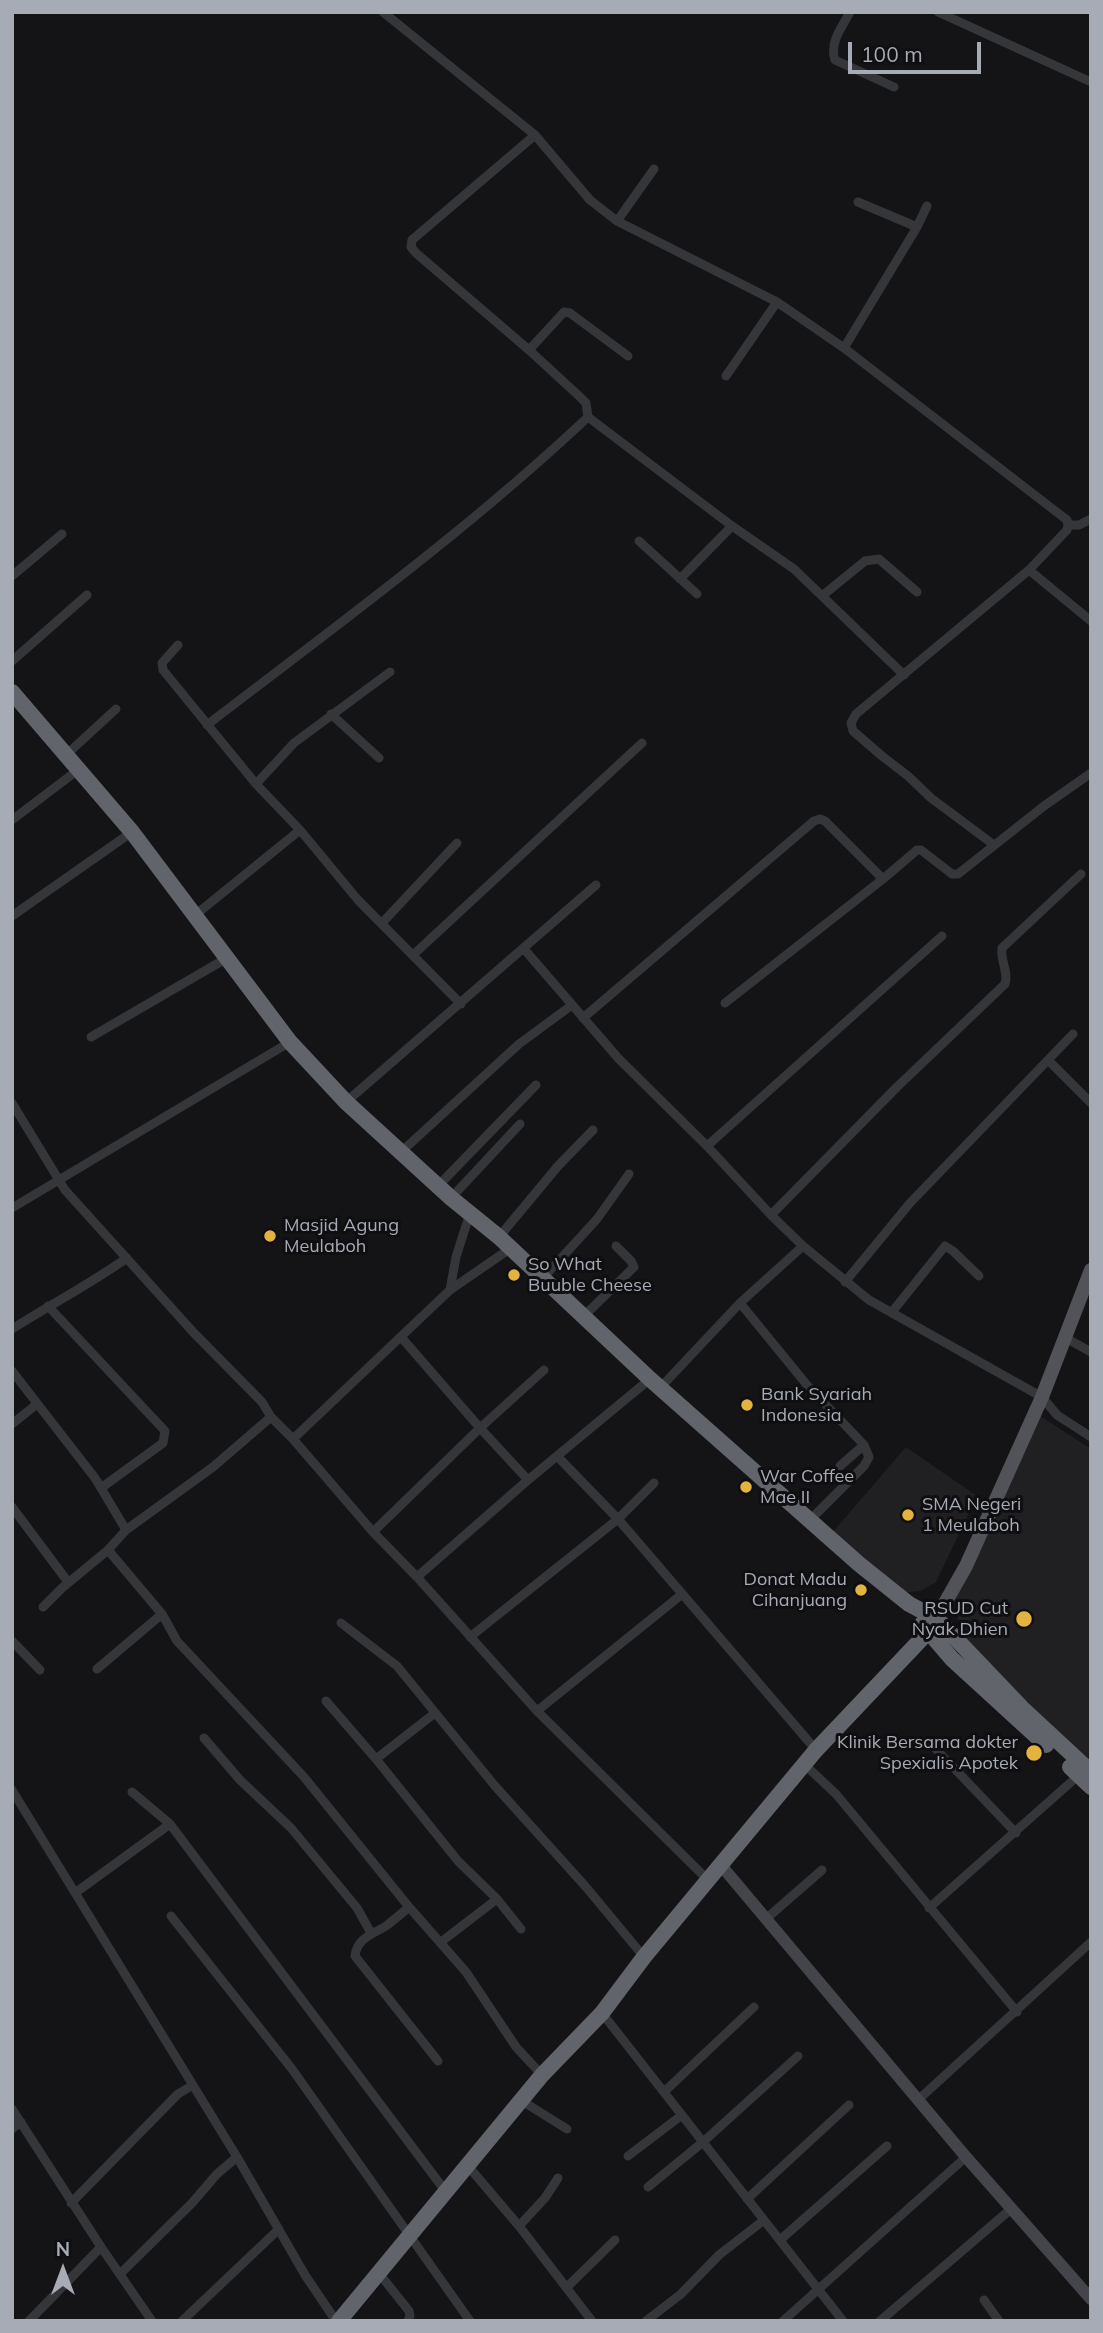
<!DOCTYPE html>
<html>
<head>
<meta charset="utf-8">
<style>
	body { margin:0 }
	#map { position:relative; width:1103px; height:2333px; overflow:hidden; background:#141416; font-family:Mulish,sans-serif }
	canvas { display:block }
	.frame { position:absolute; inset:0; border:14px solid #a7abb5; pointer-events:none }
	.north { position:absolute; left:28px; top:2235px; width:70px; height:70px; -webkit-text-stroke:5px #0f0f11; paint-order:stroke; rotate:0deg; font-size:19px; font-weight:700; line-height:28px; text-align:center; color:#a7abb5 }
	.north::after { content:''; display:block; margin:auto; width:24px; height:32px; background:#a7abb5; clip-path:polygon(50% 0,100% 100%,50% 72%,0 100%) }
	.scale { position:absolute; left:848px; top:42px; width:133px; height:32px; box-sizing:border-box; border:4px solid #a7abb5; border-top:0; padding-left:9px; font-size:21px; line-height:24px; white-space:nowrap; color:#a7abb5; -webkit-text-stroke:5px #0f0f11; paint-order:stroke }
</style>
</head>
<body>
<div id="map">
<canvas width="1103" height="2333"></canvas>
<div class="frame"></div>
<div class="north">N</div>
<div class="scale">100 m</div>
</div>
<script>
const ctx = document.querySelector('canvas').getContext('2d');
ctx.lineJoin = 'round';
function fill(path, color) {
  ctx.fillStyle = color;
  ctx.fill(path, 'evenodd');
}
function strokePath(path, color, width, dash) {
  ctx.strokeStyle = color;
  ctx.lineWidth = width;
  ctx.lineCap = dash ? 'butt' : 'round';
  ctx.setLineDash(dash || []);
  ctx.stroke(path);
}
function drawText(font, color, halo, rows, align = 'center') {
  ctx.font = font + ' Mulish,sans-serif';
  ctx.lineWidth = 6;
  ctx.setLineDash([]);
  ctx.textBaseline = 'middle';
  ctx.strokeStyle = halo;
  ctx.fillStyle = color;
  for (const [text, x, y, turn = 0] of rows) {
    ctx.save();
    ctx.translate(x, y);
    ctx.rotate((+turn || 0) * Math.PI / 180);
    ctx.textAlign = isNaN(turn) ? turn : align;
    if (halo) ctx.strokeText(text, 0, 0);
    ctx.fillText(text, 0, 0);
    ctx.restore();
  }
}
fill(new Path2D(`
	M1037 1414 1091 1449V1765L971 1648 961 1631 955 1607 958 1586Z
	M906 1447 977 1496 936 1582 921 1591 899 1593 831 1534Z`), '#202023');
strokePath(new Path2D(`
	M383 12 535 135 590 200 617 221 777 302 844 348 1067 520 1068 525 1067 530 1029 570 856 714 851 723 853 731 882 756 908 776 931 798 994 845
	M850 12C842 27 829 43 835 60L894 87
	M938 12 1091 82
	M858 202 917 227
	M617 221 654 169
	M844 348 917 227 927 206
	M529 350 564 312 570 313 628 356
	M726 376 777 302
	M588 417 732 526 794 569 904 675
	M1068 525H1079L1091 519
	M639 541 697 594
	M1029 570 1091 621
	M12 576 62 534
	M680 579 732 526
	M822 596 865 561 879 559 917 592
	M178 645 162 663 163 670 256 784 300 830 358 900 461 1004
	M12 661 87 595
	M331 714 379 758
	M207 725C336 626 469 529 588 417L586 403 579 396 529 350 416 253 411 247 412 240 535 135
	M66 755 116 709
	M256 784 294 743 390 672
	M12 820 78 770
	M12 916 132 832
	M194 916 300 830
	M382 923 457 843
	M524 949 618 1058 707 1146 771 1215 803 1246 869 1300 1042 1397 1057 1415 1091 1437
	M413 955 642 743
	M725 1003 883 879
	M583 1018 814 821 820 819 825 821 883 879 917 850H921L952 874H958L1044 806 1091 773
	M91 1037 227 958
	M1048 1060 1091 1103
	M346 1102 596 885
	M12 1103 65 1190 194 1333 262 1402 271 1417 293 1439 373 1532 417 1577 537 1711 708 1880
	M707 1146 942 936
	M401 1152 519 1044 572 1005
	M438 1186 536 1085
	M451 1198 520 1124
	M12 1208 290 1042
	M771 1215 897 1087 1005 984C1009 972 1000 961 1002 948L1081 874
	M499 1237 558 1166 593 1130
	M543 1278 597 1219 629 1174
	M845 1282 910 1203 1073 1034
	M450 1290 456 1257 470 1213
	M740 1303 807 1385 864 1445 869 1457 864 1466 810 1520
	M48 1306 165 1431 163 1443 101 1488
	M892 1312 945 1246 953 1251 979 1276
	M584 1316 634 1267 631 1261 616 1246
	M12 1329C50 1305 90 1284 127 1258
	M401 1337 480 1428 528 1480
	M1064 1337 1091 1352
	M12 1371 95 1478 126 1530
	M660 1388 740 1303 803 1246
	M12 1424 37 1404
	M293 1439 450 1290 511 1248
	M557 1456 618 1519 816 1750
	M840 1466 864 1445
	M12 1507 68 1582
	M373 1532 480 1428 544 1370
	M108 1550 162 1614 177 1641 304 1777 409 1907 466 1972 516 2047 542 2075
	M417 1577 528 1480 650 1379
	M43 1607 62 1588 108 1550 126 1530 213 1467 271 1417
	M341 1623 397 1666 495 1786 586 1887 644 1957
	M470 1637 618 1519 654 1483
	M12 1641 40 1670
	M97 1669 162 1614
	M326 1701 376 1759 435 1713
	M537 1711 681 1595
	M204 1738 240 1780 291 1828 357 1908 371 1933
	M932 1745 1016 1833
	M376 1759 458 1861 497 1899 441 1942
	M805 1765 836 1794 1017 2012
	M12 1790 237 2157 305 2275 336 2321
	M132 1792 170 1824 446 2192
	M75 1893 170 1824
	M497 1899 521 1929
	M409 1907C402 1913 394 1920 386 1926 373 1934 357 1938 355 1956L438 2061
	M929 1908 1079 1775
	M171 1916 292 2069 470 2321
	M767 1918 822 1870
	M602 2013 843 2321
	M664 2092 754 2007
	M918 2100 1091 1942
	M522 2101 567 2129
	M12 2109 101 2247 152 2321
	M12 2129 21 2122
	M628 2156 682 2115
	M468 2166 519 2226 592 2321
	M648 2187 703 2142 798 2056
	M747 2199 849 2105
	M71 2203 178 2094 193 2085
	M519 2226 545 2198 558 2178
	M780 2240 887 2146
	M378 2272 409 2311 410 2316 408 2321
	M121 2273 192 2203 217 2174 237 2157
	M567 2287 615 2240
	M984 2300 999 2321
	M29 2321 101 2247
	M182 2321 279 2229
	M646 2321 681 2294 719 2255 764 2220
	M783 2321 966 2157
	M880 2321 1011 2209`), '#35363a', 9);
strokePath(new Path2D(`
	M720 1864 966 2157 1091 2299`), '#44454a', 12);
strokePath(new Path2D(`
	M932 1626 966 1566 1042 1397 1091 1270`), '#525359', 14);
strokePath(new Path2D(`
	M12 692 132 832 290 1042 346 1102 451 1198 499 1237 650 1379 859 1564 909 1604 937 1619 1022 1708 1091 1772
	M922 1624 952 1659 1046 1745
	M1070 1767 1091 1787
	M339 2321 542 2075 602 2013 644 1957 816 1750 928 1632`), '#62646b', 16);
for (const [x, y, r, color] of [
	[270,1236,7,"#e4b23e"],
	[514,1275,7,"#e4b23e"],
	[747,1405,7,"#e4b23e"],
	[746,1487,7,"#e4b23e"],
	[908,1515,7,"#e4b23e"],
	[861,1590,7,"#e4b23e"],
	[1024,1619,9,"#e4b23e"],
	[1034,1753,9,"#e4b23e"]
]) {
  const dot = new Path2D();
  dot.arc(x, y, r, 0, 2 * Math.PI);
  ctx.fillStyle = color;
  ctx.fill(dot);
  strokePath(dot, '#0f0f11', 2.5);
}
drawText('18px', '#a7abb5', '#0f0f11', [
	["Masjid Agung",284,1226],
	["Meulaboh",284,1247],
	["So What",528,1265],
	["Buuble Cheese",528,1286],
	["Bank Syariah",761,1395],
	["Indonesia",761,1416],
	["War Coffee",760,1477],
	["Mae II",760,1498],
	["SMA Negeri",922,1505],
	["1 Meulaboh",922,1526],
	["Donat Madu",847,1580,"right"],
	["Cihanjuang",847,1601,"right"],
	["RSUD Cut",1008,1609,"right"],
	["Nyak Dhien",1008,1630,"right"],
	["Klinik Bersama dokter",1018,1743,"right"],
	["Spexialis Apotek",1018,1764,"right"]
], 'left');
</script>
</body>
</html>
